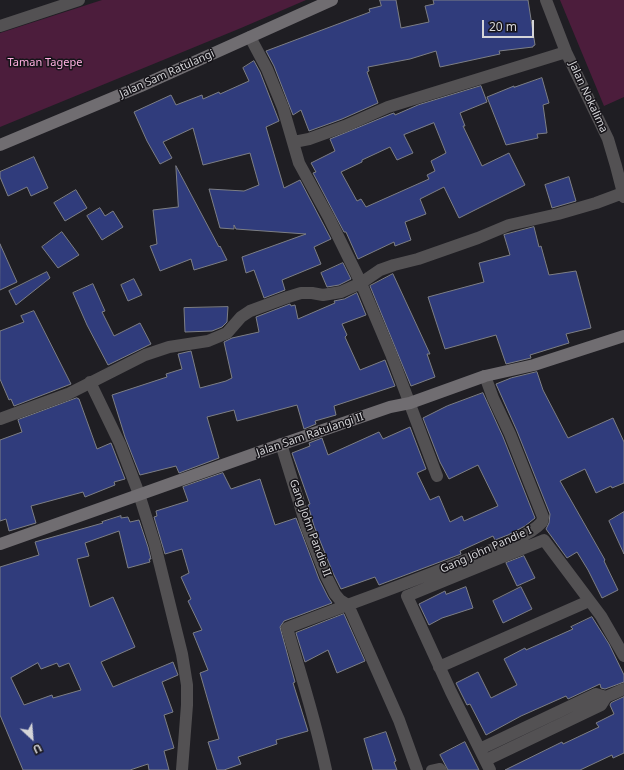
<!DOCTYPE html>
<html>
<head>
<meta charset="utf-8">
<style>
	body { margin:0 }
	#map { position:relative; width:624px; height:770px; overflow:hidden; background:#1f1e23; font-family:"Noto Sans",sans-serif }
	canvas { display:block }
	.north { position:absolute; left:12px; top:718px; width:40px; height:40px; -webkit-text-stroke:3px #161419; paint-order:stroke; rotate:154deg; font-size:11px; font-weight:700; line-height:16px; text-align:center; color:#d5d5d8 }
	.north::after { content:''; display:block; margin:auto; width:14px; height:18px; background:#d5d5d8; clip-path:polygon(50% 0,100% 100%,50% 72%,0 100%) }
	.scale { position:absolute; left:482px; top:20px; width:52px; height:18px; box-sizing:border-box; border:2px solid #d5d5d8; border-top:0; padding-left:5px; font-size:12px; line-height:14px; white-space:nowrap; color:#d5d5d8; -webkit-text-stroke:3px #161419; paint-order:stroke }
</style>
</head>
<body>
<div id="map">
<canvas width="624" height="770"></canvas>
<div class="north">U</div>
<div class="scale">20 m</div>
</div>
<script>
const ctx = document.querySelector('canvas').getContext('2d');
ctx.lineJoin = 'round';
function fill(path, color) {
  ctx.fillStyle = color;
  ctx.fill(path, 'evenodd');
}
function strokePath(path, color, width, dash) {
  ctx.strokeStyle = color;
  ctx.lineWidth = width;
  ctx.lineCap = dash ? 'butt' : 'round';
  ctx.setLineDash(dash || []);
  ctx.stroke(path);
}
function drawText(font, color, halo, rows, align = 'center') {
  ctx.font = font + ' "Noto Sans",sans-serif';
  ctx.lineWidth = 3;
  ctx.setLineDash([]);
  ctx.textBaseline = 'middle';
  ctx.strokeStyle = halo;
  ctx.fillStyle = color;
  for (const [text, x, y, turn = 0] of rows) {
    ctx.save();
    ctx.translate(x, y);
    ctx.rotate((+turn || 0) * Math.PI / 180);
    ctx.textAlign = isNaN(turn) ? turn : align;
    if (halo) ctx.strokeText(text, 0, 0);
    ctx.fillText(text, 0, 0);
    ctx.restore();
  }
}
fill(new Path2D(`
	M102 0H306L241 28 0 127V33Z
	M560 0H624V97L604 106Z`), '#4c1d3c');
const building = new Path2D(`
	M380 0H396L401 28 429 22 425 6 434 4 433 0H528L535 45 533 46V47L499 51 500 54 440 67 436 51 410 59 368 67 369 71 367 72 378 103 342 119 309 131 301 110 293 115 274 66 266 51 370 12 369 9 381 6Z
	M254 61 260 72 279 121 266 127 284 188 300 180 331 239 314 247 321 264 282 280 285 290 264 298 254 270 246 273 242 257 306 234 236 229 234 225V229L220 228 209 189 244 191 259 185 250 153 203 165 193 128 163 142 172 158 160 164 147 141 134 112 171 95 176 105 202 95 203 99 219 92 220 94 249 81 243 68Z
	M542 78 549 103 543 105 547 133 537 134 538 138 506 145 487 97 514 86V87Z
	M481 86 487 102 460 113 465 126H463L482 166 509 153 525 185 459 218 444 187 420 199 426 214 405 222 411 240 395 246 394 242 358 259 346 232H344L313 173 316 172 311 163 335 151 330 139 391 114 394 113 395 115 418 105ZM434 123 446 153 431 161 435 171 427 175 429 179 366 207 361 199 357 201 341 172 362 162V160L390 147 397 160 413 153 404 135Z
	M34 157 48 188 31 196 27 187 8 196 0 177V172Z
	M176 166 219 247 220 246 227 260 194 270 191 259 160 271 150 246 157 244 153 210 178 207Z
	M569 177 576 201 552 208 545 185Z
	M76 190 87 208 65 221 54 203Z
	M100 208 105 216 113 211 123 227 102 240 87 216Z
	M534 227 539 247 541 246 549 275 576 271 591 328 566 334 569 343 530 355 531 358 506 364 496 335 445 349 428 297 484 282 479 263 510 255 504 235Z
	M62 232 79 255 58 268 42 247Z
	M0 244 17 282 0 290Z
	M343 263 351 279 339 285 327 287 321 273Z
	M47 272 50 278 16 305 9 291Z
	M393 274 430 354H427L435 377 411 386 370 286Z
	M134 279 142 295 128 301 121 285Z
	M93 284 105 311 102 312 114 336 140 323 151 344 108 365 87 325 73 293Z
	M357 293 366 315 342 324 347 335 345 337 360 370 385 360 395 386 334 406 336 415 315 421 316 424 304 429 297 405 237 421 234 410 207 417 219 458 179 473 176 466 140 475 125 437 112 395 167 377 166 374 182 369 178 354 191 351 200 388 226 381 232 378 224 342 232 338 259 332 256 317 290 304 291 306 295 305 298 319 335 303 334 301 344 299Z
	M228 307 227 322 222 327 212 331 185 332 184 308Z
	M34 311 71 384 14 406 11 399 9 400 0 379V331L24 322 21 316Z
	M537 372 543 390 568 438 613 418 624 442V483L612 488 611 486 596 493 585 469 560 481 605 560 604 561 618 590 602 598 588 570 577 552 567 558 546 529 549 523 550 514 517 431 496 384 511 378Z
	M483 393 503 437 535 518 525 526 508 535 495 540 493 536 460 551 461 554 379 585 375 577 341 589 333 573 314 526 308 505 310 504 292 453 310 446 309 443 322 438 328 455 379 432 383 439 410 427 426 469 417 473 430 500 439 496 450 522 462 516 464 521 498 506 478 465 449 479 440 462 423 418 447 406Z
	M77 398 79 399 97 449 111 443 125 479 114 482 115 485 85 497 83 492 31 506 36 523 9 531 6 519 0 521V440L22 432 18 420Z
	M223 473 231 489 260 479 275 525 296 518 319 579 328 597 332 603 284 621 280 627 295 682 293 683 308 731 276 740 277 744 238 757 241 764 224 770H217L208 742 219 739 200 673 208 670 193 633 202 630 188 601 191 599 181 577 189 573 182 549 165 554 154 517 157 516 156 511 188 501 183 487Z
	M624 512V554L609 521Z
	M121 516V518L128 517 130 522 139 520 148 547 151 559H149L150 562 128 568 119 531 85 543 89 556 77 559 90 607 113 597 135 647 101 662 113 687 173 662 178 675 162 682 173 712 164 715 174 748 164 751 169 770H149L148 764 130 770H23L0 715V567L39 555 35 542 103 523 102 522ZM38 663 41 669 57 663 59 667 69 663 81 690 53 698 52 695 24 705 11 678Z
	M524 556 535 578 517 586 506 563Z
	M466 587 473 608 442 618 429 625 419 604 445 591 446 594Z
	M521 587 532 609 503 623 493 601Z
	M344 614 365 661 337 673 328 650 305 662 296 633Z
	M592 617 609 644 624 675V682L605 689 601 688 600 684 568 699 566 696 521 716 486 735 470 704 467 705 456 683 478 672 491 698 517 685 504 659 525 648 526 650 573 629 571 627Z
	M624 697V753L613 758 612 755 580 770H505L562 742 563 744 599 727 596 723 614 714 610 705 611 703Z
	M386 732 396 761 394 762 397 770H373L364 739Z
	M465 742 479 770H448L440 755Z`);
fill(building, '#303c7c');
strokePath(building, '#7d7f85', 1);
strokePath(new Path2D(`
	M431 770 440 768 442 770`), '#535153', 10);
strokePath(new Path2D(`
	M546 0 566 52 608 139 616 166 624 197
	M0 26 79 0
	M250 37 267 69 283 108 299 163 329 218 361 283 391 354 437 476
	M294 142 309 139 345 126 388 107 566 52
	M90 382 120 444 139 494 155 545 182 654 187 685V705L182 770
	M0 419 68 394 145 355 169 347 208 341 220 336 227 333 241 317 250 311 288 297 301 293H312L323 295 341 292 361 283 380 270 394 265 418 259 478 238 509 225 558 214 596 203 623 193
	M281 444 307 528 326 576 335 594 340 600 348 605
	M348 605 399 720 417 770
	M439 667 589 601
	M480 749 596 694 606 697
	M486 760 601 705 606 697 624 689
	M326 770C316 722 301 675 287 628 349 604 412 582 475 556 494 549 529 537 542 522L543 517 537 502 510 434 493 398 485 376
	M490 770 451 692 407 596 544 540 601 616 624 656`), '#535153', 12);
strokePath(new Path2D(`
	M0 145 141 86 332 0
	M0 544 265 450 390 407 410 403 485 376 534 365 624 336`), '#706d71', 12);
drawText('11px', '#feafe0', '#161419', [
	["Taman Tagepe",45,63]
]);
drawText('11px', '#d5d5d8', '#161419', [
	["Jalan Sam Ratulangi",167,74,-24],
	["Jalan Nokalima",588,97,65],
	["Jalan Sam Ratulangi II",310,435,-19],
	["Gang John Pandie II",310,528,70],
	["Gang John Pandie I",486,550,-24]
]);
</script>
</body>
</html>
